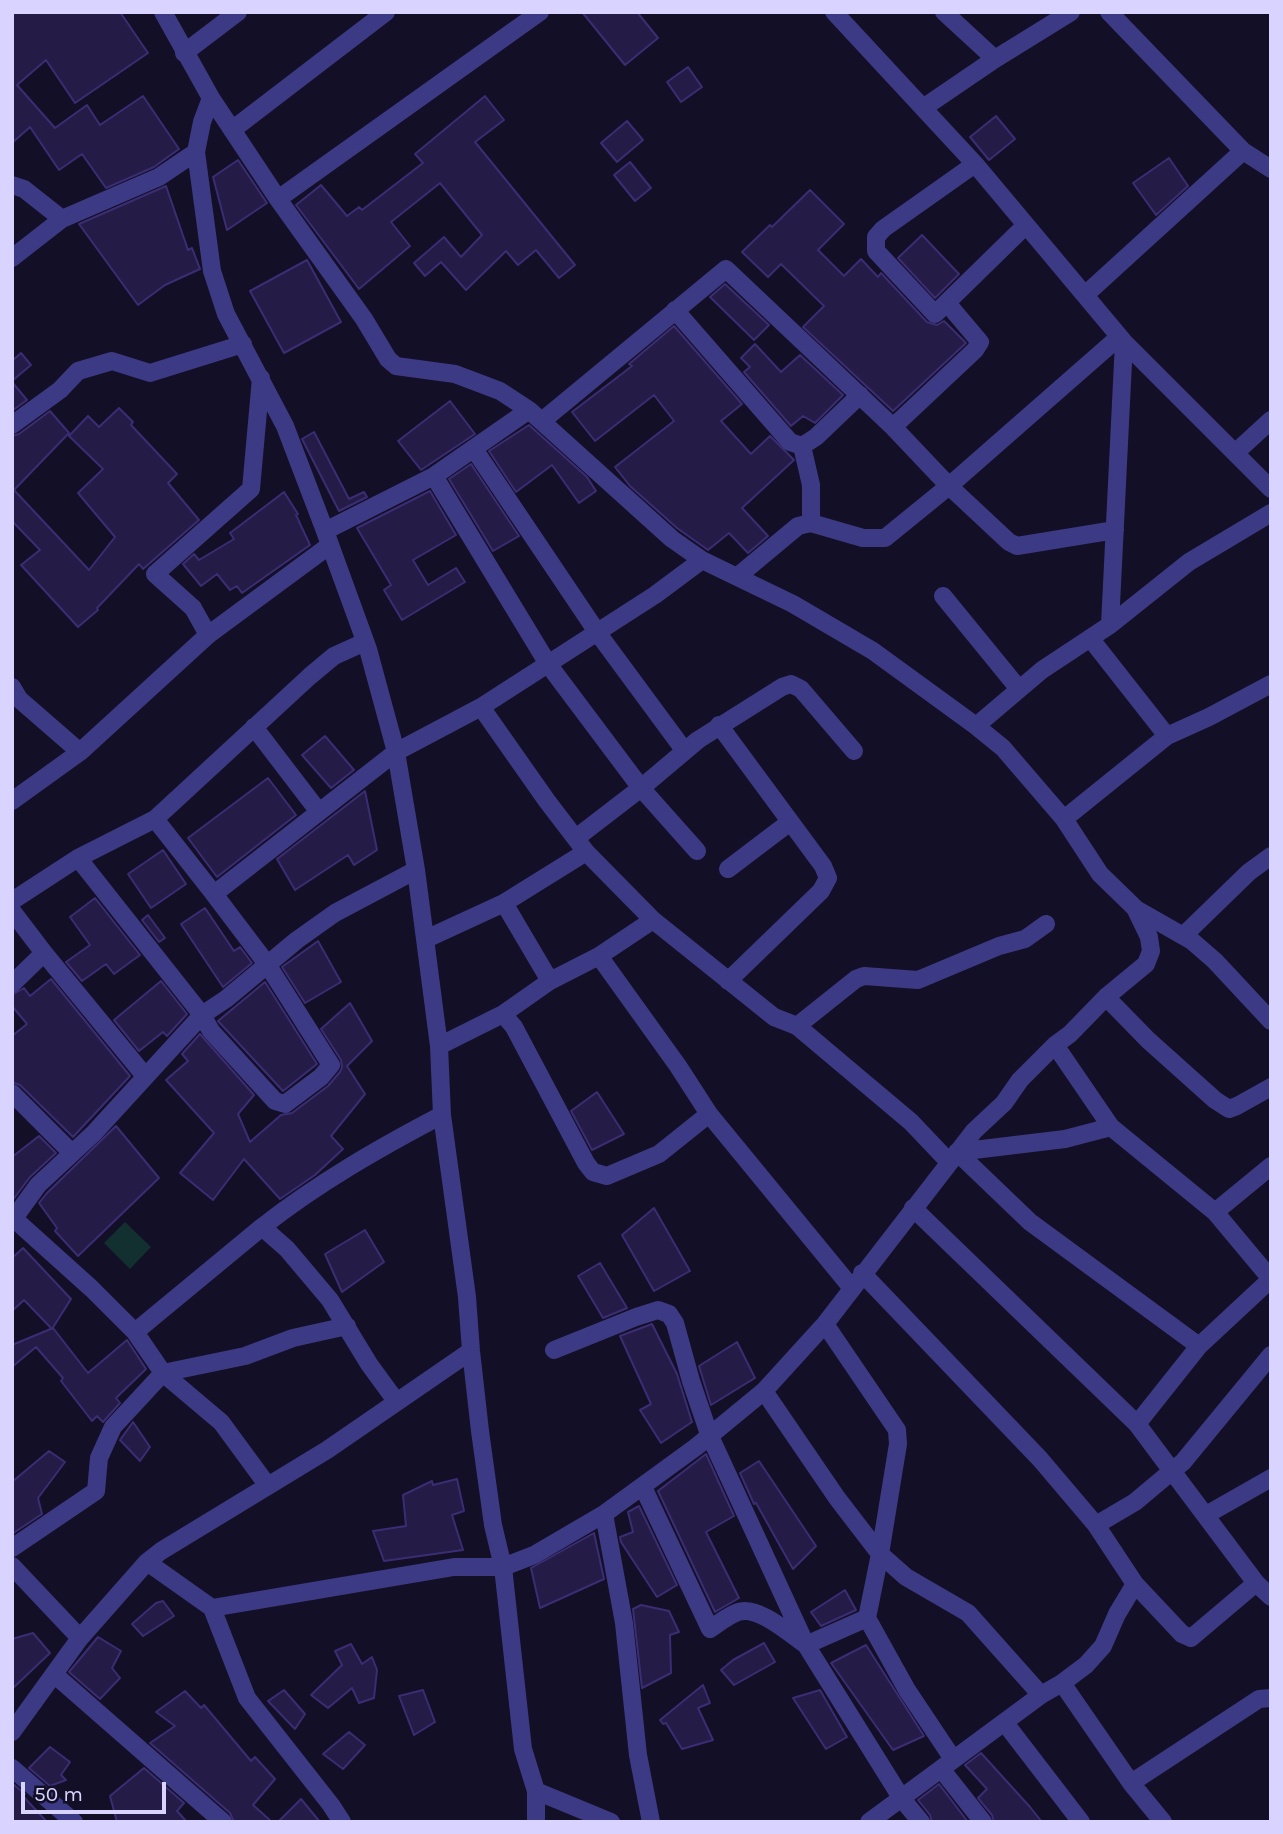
<!DOCTYPE html>
<html>
<head>
<meta charset="utf-8">
<style>
	body { margin:0 }
	#map { position:relative; width:1283px; height:1834px; overflow:hidden; background:#130f26; font-family:Karla,sans-serif }
	canvas { display:block }
	.frame { position:absolute; inset:0; border:14px solid #d9d4ff; pointer-events:none }
	.scale { position:absolute; left:21px; top:1782px; width:145px; height:32px; box-sizing:border-box; border:4px solid #d9d4ff; border-top:0; padding-left:9px; font-size:21px; line-height:24px; white-space:nowrap; color:#d9d4ff; -webkit-text-stroke:5px #130f26; paint-order:stroke }
</style>
</head>
<body>
<div id="map">
<canvas width="1283" height="1834"></canvas>
<div class="frame"></div>
<div class="scale">50 m</div>
</div>
<script>
const ctx = document.querySelector('canvas').getContext('2d');
ctx.lineJoin = 'round';
function fill(path, color) {
  ctx.fillStyle = color;
  ctx.fill(path, 'evenodd');
}
function strokePath(path, color, width, dash) {
  ctx.strokeStyle = color;
  ctx.lineWidth = width;
  ctx.lineCap = dash ? 'butt' : 'round';
  ctx.setLineDash(dash || []);
  ctx.stroke(path);
}
fill(new Path2D(`
	M125 1222 151 1247 130 1269 104 1243Z`), '#12302f');
const building = new Path2D(`
	M12 12H120L148 53 75 103 46 60 17 85 55 128 87 105 100 125 143 96 179 149 154 167 106 188 82 154 59 170 30 127 12 143Z
	M582 12H637L658 38 625 65Z
	M688 67 702 87 681 102 667 82Z
	M485 96 504 120 475 142 575 265 559 278 536 250 518 265 506 251 466 290 441 262 425 276 414 263 444 237 461 257 482 235 440 183 391 222 410 246 359 289 296 205 321 185 347 216 359 207 362 210 423 163 415 154Z
	M996 116 1015 139 989 160 970 137Z
	M627 121 643 140 617 162 601 143Z
	M1169 158 1188 186 1156 215 1133 183Z
	M238 160 267 203 227 230 213 177Z
	M630 162 651 188 635 201 614 175Z
	M166 186 188 250 192 248 200 269 165 285 138 305 79 224Z
	M810 190 844 224 818 250 844 276 861 259 878 277 881 273 927 322 937 325 944 321 966 343 893 411 803 327 824 306 781 264 768 277 742 252 770 225 772 227Z
	M922 235 959 274 935 298 898 258Z
	M307 260 341 322 284 353 250 291Z
	M725 284 769 325 754 340 710 297Z
	M674 326 742 404 721 421 751 454 770 436 794 460 742 508 768 536 748 553 729 533 708 550 677 528 630 486 615 467 674 421 654 395 595 441 572 412 632 366 629 364Z
	M755 344 781 372 800 355 843 395 815 423 803 416 791 426 744 372 750 367 741 358Z
	M21 353 31 365 12 381V361Z
	M12 382 27 400 12 411Z
	M450 401 475 434 421 470 398 441Z
	M119 408 133 422 131 425 177 474 168 483 199 520 143 569 139 564 97 608 98 610 78 627 21 565 40 550 12 521V436L19 434 50 411 69 433 14 490 89 570 115 537 78 493 103 469 69 436 88 416 99 427Z
	M529 425 587 477 596 491 579 503 552 465 516 492 489 451Z
	M314 432 349 499 364 492 367 497 339 511 302 439Z
	M471 464 519 536 493 551 449 479Z
	M430 491 456 535 413 560 428 585 456 568 465 582 402 620 384 590 391 585 357 528Z
	M284 492 298 514 296 515 310 545 242 593 237 586 230 590 217 574 201 586 183 564 194 554 199 560 234 539 230 533Z
	M325 736 354 770 331 788 302 755Z
	M268 778 296 815 217 877 188 838Z
	M365 791 377 850 354 865 348 855 295 890 277 859Z
	M163 850 186 884 151 908 128 874Z
	M95 898 140 955 114 974 106 964 82 981 66 962 90 945 70 917Z
	M205 908 234 951 240 947 252 963 223 987 181 924Z
	M148 915 165 938 159 942 142 920Z
	M318 941 341 982 305 1003 282 967Z
	M51 979 130 1076 73 1137 20 1085 12 1082V1036L27 1024 12 1006V995L24 988 30 996Z
	M161 981 187 1014 167 1036 163 1032 139 1051 114 1020Z
	M265 982 317 1064 283 1091 218 1021Z
	M350 1003 372 1041 347 1066 365 1094 331 1136 343 1149 315 1175 280 1199 244 1159 213 1200 180 1173 214 1133 166 1080 188 1061 182 1054 200 1034 254 1095 238 1114 250 1142 281 1115 292 1113 328 1086 340 1072 342 1067 341 1060 321 1029Z
	M597 1092 624 1134 592 1150 571 1111Z
	M116 1126 159 1178 78 1256 55 1231 57 1228 39 1203 47 1193Z
	M39 1136 56 1153 30 1177 12 1201V1157Z
	M654 1208 690 1271 654 1291 622 1235Z
	M365 1230 384 1262 342 1292 325 1254Z
	M23 1248 71 1299 52 1329 24 1300 12 1311V1258Z
	M600 1263 627 1308 603 1318 578 1276Z
	M652 1324 677 1374 692 1422 661 1443 640 1410 651 1404 620 1336Z
	M53 1328 88 1373 127 1340 146 1369 116 1398 120 1403 103 1422 97 1416 92 1421 61 1381 63 1378 36 1347 12 1367V1345Z
	M737 1342 755 1378 711 1405 699 1366Z
	M133 1422 150 1447 140 1461 120 1440Z
	M49 1451 65 1462 38 1498 42 1514 12 1534V1482Z
	M706 1454 734 1516 706 1532 739 1598 715 1612 658 1491Z
	M759 1461 816 1546 793 1569 756 1503 754 1504 740 1473Z
	M457 1479 464 1511 452 1515 463 1550 384 1561 373 1531 406 1526 403 1495 432 1481 433 1485Z
	M639 1506 677 1585 657 1597 621 1542 620 1537 633 1532 628 1512Z
	M594 1533 604 1579 540 1608 531 1568Z
	M845 1590 856 1610 821 1626 811 1612Z
	M163 1601 174 1616 143 1636 132 1624 156 1603Z
	M641 1605 669 1611 679 1632 670 1635 671 1673 642 1688 633 1609Z
	M33 1633 50 1653 12 1689V1639Z
	M98 1637 121 1651 112 1668 120 1678 100 1699 69 1672Z
	M764 1643 775 1662 734 1685 721 1670 733 1660Z
	M351 1644 362 1664 372 1657 377 1670 374 1698 359 1703 352 1688 328 1708 311 1695 342 1665 335 1651Z
	M866 1645 924 1736 893 1750 831 1663Z
	M703 1685 710 1703 698 1708 713 1740 682 1749 666 1723 663 1724 660 1720Z
	M284 1690 305 1714 295 1729 268 1701Z
	M423 1690 435 1722 414 1735 399 1696Z
	M820 1690 847 1737 826 1749 793 1698Z
	M185 1691 201 1708 204 1705 251 1761 255 1757 275 1779 253 1805 272 1822H234L230 1813 150 1743 175 1726 156 1712Z
	M349 1732 365 1745 343 1769 323 1754Z
	M50 1747 70 1762 61 1775 66 1780 50 1786 29 1768Z
	M981 1753 1030 1807 1042 1822H994L992 1815 978 1798 987 1789 965 1765Z
	M144 1768 184 1803 177 1811 187 1822H117L110 1796Z
	M13 1784 25 1794 22 1795 47 1822H12Z
	M939 1784 968 1822H932L930 1815 918 1800Z
	M301 1799 320 1822H278Z`);
fill(building, '#241b47');
strokePath(building, '#3b2d73', 2);
strokePath(new Path2D(`
	M163 12 211 98 278 199 364 319 388 359 396 366 455 374 500 391 529 410 672 539 702 560 793 604 873 651 976 726 1003 748 1064 819 1100 874 1136 909 1192 941 1215 961 1271 1021
	M834 12 975 164 1124 342 1271 489
	M944 12 995 59
	M1109 12 1243 151 1271 169
	M184 53 238 12
	M211 98 202 122 196 152 212 271 226 314 285 426 325 531 368 649 396 752 416 870 439 1046 442 1115 467 1297 471 1351 480 1431 493 1525 503 1567 523 1749 536 1791V1822
	M923 108 995 59 1071 12
	M232 130 386 12
	M975 164 883 229 876 237V251L935 314 1026 225
	M12 185 24 189 62 219
	M278 199 540 12
	M12 258 62 219 159 177 196 152
	M1085 295 1243 151
	M947 303 980 342 975 350 893 427 949 486 1009 542 1017 546 1115 530
	M675 310 790 442 802 446 816 437 860 395
	M542 421 726 269 893 427
	M12 425 60 390 78 371 112 361 150 373 243 344
	M802 446 811 485V523
	M474 449 597 632 684 750
	M1235 453 1271 420
	M434 476 548 664 641 788 697 851
	M325 531 434 476 529 410
	M738 576 798 526 811 523 863 538H885L949 486 1119 337
	M943 596 1019 689
	M1110 625 1124 342
	M208 635 330 545
	M1090 638 1167 736 1209 717 1271 684
	M12 687 19 699 80 752
	M481 707 655 595 702 560
	M719 725 823 866 828 878 821 891 728 981
	M976 726 1042 670 1110 625 1189 562 1271 513
	M254 727 319 812
	M12 801 80 752 208 635 193 608 155 574 251 489 261 378
	M155 819 214 894 396 752 481 707 547 801 586 852 653 920 774 1017 797 1026 911 1122 949 1162
	M1064 819 1167 736
	M576 838 641 788 698 740 782 687 791 684 801 689 854 751
	M78 858 202 1015 211 1031 275 1101 285 1104 321 1077 331 1065 267 964 214 894
	M728 869 790 822
	M12 901 78 858 155 819 310 676 334 656 365 642
	M504 903 550 981
	M12 911 44 953 12 984
	M1183 936 1249 872 1271 856
	M426 939 504 903 586 852
	M44 953 145 1076
	M599 956 653 920
	M1106 997 1148 1040 1215 1100 1229 1109 1237 1106 1271 1087
	M503 1014 550 981 599 956 678 1066 709 1114 851 1287
	M797 1026 856 979 864 976 918 980 999 946 1025 939 1046 924
	M1055 1045 1111 1127 1215 1212 1271 1279 1199 1346 1137 1424
	M439 1046 503 1014 514 1027 586 1163 593 1172 607 1176 659 1154 709 1114
	M12 1093 72 1153
	M957 1152 1030 1222 1199 1346
	M957 1152 1065 1139 1111 1127
	M913 1208 1137 1424 1172 1471 1183 1462 1271 1355
	M1215 1212 1271 1166
	M12 1217 92 1289 135 1332 262 1227 287 1249 330 1300 369 1364 396 1401
	M12 1221 38 1185 94 1133 202 1015 226 999 297 940 335 913 416 870
	M262 1227C318 1183 379 1148 442 1115
	M862 1273 1040 1459 1096 1525 1135 1502 1172 1471 1256 1583 1271 1597
	M825 1324 897 1430 898 1444 880 1554 867 1618 907 1690 953 1759
	M554 1350 636 1317 658 1310 669 1314 675 1323 691 1381 709 1434 806 1645 902 1799 921 1822
	M764 1391 837 1498 880 1554 906 1577 968 1613 1041 1695
	M268 1486 221 1422 163 1373 245 1356 293 1338 347 1326
	M643 1487 710 1629C719 1623 729 1615 738 1612 758 1605 790 1634 806 1645L867 1618
	M604 1514 624 1623 638 1755 651 1822
	M1206 1515 1271 1478
	M12 1548 96 1491 99 1458 113 1427 163 1373 135 1332
	M147 1562 212 1608 454 1567H503L534 1555 604 1514 696 1447 764 1391 825 1324 974 1131 1004 1103 1020 1080 1055 1045 1070 1034 1106 997 1146 964 1151 951 1149 937 1136 910
	M12 1566 80 1638
	M1135 1584 1182 1634 1191 1638 1256 1583
	M212 1608 247 1698 331 1805 342 1822
	M55 1675 223 1822
	M1062 1683 1086 1665 1103 1646 1117 1614 1135 1584 1096 1525
	M1005 1723 1081 1822
	M12 1732 80 1638 147 1562 161 1551 327 1450 471 1351
	M12 1768 74 1822
	M942 1770 983 1822
	M1131 1783 1163 1822
	M536 1791 611 1822
	M869 1822 1041 1695 1062 1683 1131 1783 1259 1699 1271 1698`), '#3d3a85', 18);
</script>
</body>
</html>
